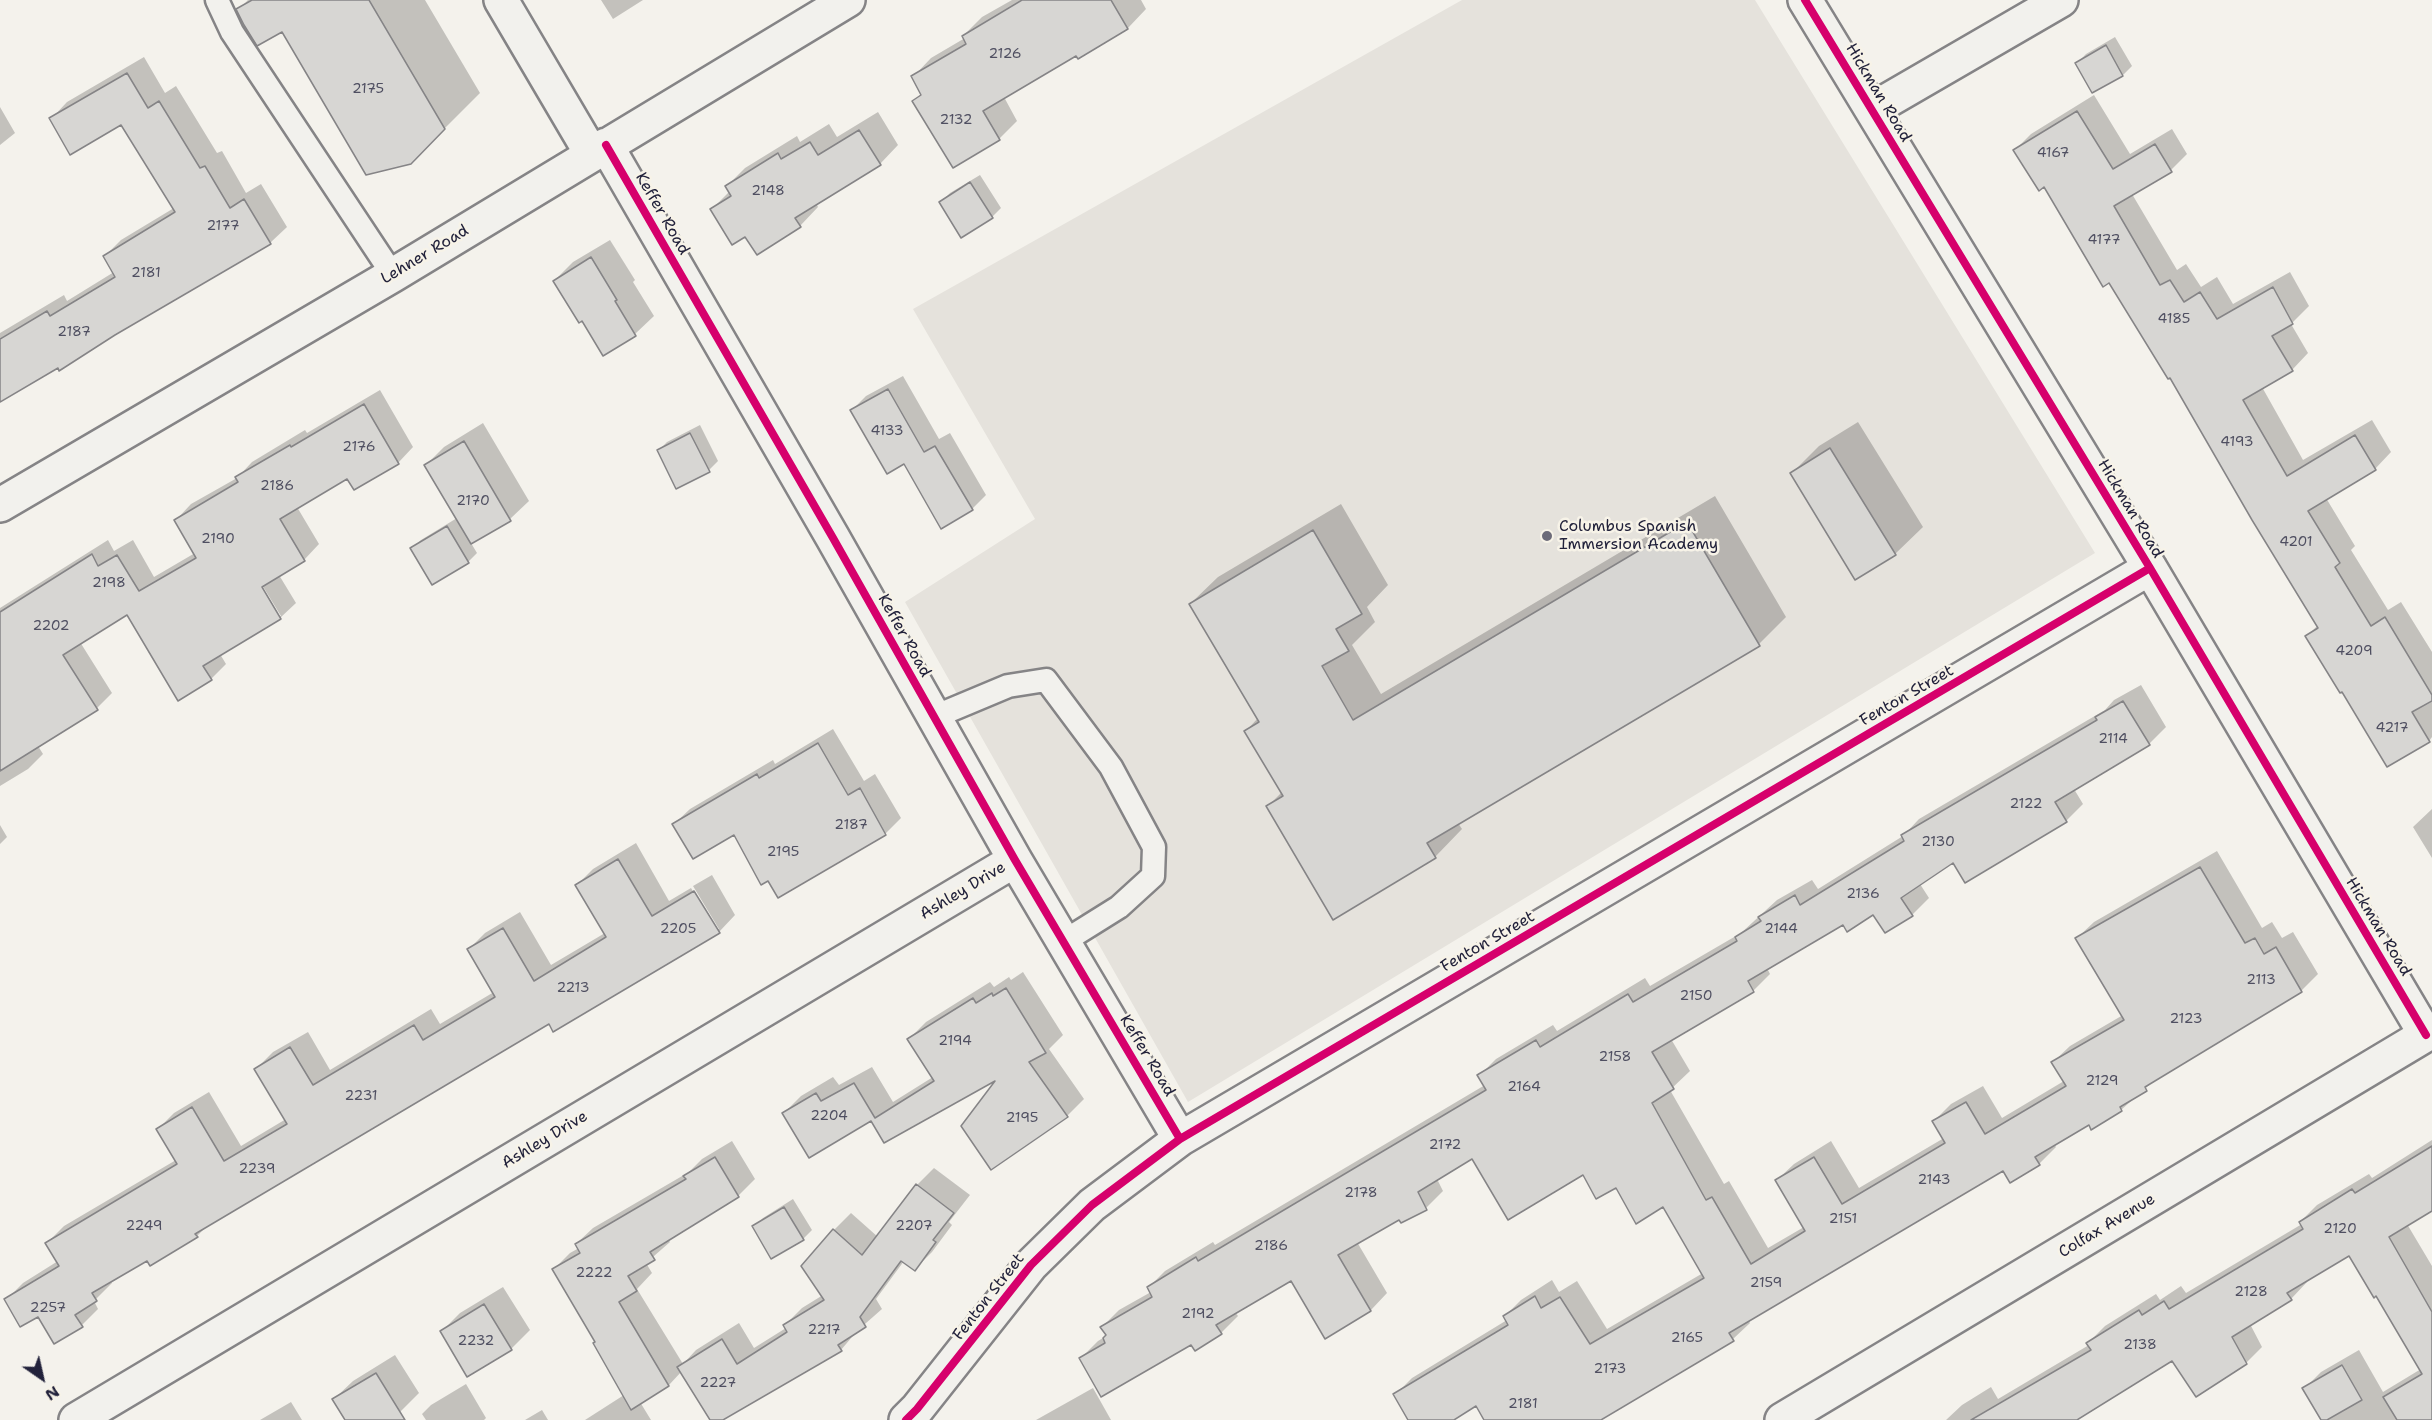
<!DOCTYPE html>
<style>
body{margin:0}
#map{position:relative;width:2432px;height:1420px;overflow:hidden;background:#f4f2ec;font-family:"Shantell Sans",sans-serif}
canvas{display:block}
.north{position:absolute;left:12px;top:1348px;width:60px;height:60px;-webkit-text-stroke:4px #f7f3e8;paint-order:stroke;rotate:146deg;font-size:16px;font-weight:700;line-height:24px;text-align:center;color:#22223b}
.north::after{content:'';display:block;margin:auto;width:21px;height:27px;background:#22223b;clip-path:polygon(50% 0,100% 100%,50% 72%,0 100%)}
</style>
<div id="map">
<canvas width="2432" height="1420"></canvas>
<div class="north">N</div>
</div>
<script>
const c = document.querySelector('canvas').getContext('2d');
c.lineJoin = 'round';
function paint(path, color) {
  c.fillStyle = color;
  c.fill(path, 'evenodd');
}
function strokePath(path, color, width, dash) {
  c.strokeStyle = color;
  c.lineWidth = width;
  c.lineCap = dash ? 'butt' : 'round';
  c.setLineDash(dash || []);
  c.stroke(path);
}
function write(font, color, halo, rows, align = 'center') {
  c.font = font + ' "Shantell Sans",sans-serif';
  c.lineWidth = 5;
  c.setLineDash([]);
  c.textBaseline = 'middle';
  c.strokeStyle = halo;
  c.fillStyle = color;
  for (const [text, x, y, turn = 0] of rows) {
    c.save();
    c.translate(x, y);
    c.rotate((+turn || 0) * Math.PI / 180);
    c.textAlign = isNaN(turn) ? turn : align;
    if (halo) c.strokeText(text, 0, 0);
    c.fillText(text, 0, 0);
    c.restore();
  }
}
paint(new Path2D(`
 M1462 0H1755L2095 553 1188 1102 905 602 1035 519 913 309Z`), '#e5e2dc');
paint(new Path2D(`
 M248 0H425L480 93 411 162 282 30 238 10Z
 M601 0H643L613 19Z
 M1012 0H1141L1146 9 1128 28 1078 56 1077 54 1004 97 1017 121 999 139 914 101 922 93 913 77 931 58 965 38 963 36 982 17Z
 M2115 37 2132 66 2123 75 2093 91 2077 63 2086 54Z
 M144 57 165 93 176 86 217 153 222 151 246 193 261 184 287 227 270 243 0 401V333L64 295 67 301 114 272 105 256 121 240 174 208 122 123 51 119 67 102Z
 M2094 95 2130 154 2172 129 2187 154 2171 170 2132 194 2177 270 2186 264 2201 287 2217 277 2233 304 2290 272 2309 306 2291 324 2308 353 2292 370 2262 387 2303 460 2372 420 2391 452 2375 469 2326 498 2355 546 2351 550 2388 610 2401 602 2432 652V737L2429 741 2342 689 2307 636 2318 625 2170 376 2045 185 2015 150 2031 134Z
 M0 107 15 133 0 145Z
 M878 112 898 145 880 164 816 203 818 207 800 226 745 235 712 209 730 191 727 186 745 168 797 136 800 142 829 124 837 137Z
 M980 175 1001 208 992 217 941 202 950 193Z
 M610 240 635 280 633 282 654 316 635 334 582 319 554 281 573 262Z
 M903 376 939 439 950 433 986 495 972 509 904 462 852 410 866 396Z
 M380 390 413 447 398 463 347 477 297 507 319 544 304 560 279 575 296 603 280 618 220 654 226 664 211 679 128 613 80 642 112 693 97 708 38 746 43 754 28 769 0 786V608L108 540 114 551 133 540 154 577 195 553 176 520 191 504 237 478 252 462 305 430 307 433ZM259 580 281 616H277L257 581Z
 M1858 422 1923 527 1895 554 1792 473 1819 446Z
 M483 423 529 501 510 519 471 543 477 553 468 562 412 548 421 540 457 518 426 465 444 447Z
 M700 425 718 461 709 470 658 451 667 442Z
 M1715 496 1786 617 1759 644 1458 823 1462 829 1435 857 1268 806 1282 792 1246 731 1258 718 1190 604 1218 577 1341 504 1388 585 1367 607 1375 622 1352 645 1381 694Z
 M2141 685 2166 727 2149 744 2074 789 2083 804 2066 821 1953 861 1920 884 1929 898 1912 915 1874 913 1843 923 1767 968 1770 974 1753 991 1671 1039 1690 1071 1670 1090 1724 1184 1729 1181 1768 1248 1804 1227 1777 1180 1794 1164 1831 1141 1859 1188 1944 1138 1934 1121 1951 1104 1983 1086 2002 1118 2064 1081 2053 1062 2070 1046 2123 1015 2077 938 2094 922 2217 851 2262 928 2272 922 2282 938 2293 932 2318 974 2301 991 2157 1078 2121 1110 2089 1123 2054 1144 2056 1147 2039 1164 2003 1168 1748 1320 1750 1323 1733 1339 1598 1420H1486L1477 1404 1451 1420H1410L1395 1395 1412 1378 1507 1320 1504 1317 1521 1300 1552 1280 1559 1292 1577 1281 1607 1329 1703 1273 1663 1205 1583 1173 1472 1157 1437 1179 1443 1191 1426 1208 1402 1221 1399 1218 1357 1242 1387 1293 1371 1310 1326 1337 1291 1279 1235 1312 1238 1316 1221 1333 1192 1343 1081 1358 1098 1341 1108 1335 1102 1327 1119 1310 1151 1292 1149 1287 1165 1271 1213 1242 1215 1245 1485 1085 1479 1076 1496 1059 1553 1025 1557 1031 1645 978 1650 986 1741 933 1777 900 1812 880 1818 889 1903 836 1919 819 2105 710 2114 700Z
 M833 729 864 781 875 774 901 818 886 833 778 896 734 833 674 824 690 809 773 760 775 764Z
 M2432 809V858L2413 827Z
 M0 825 7 837 0 844Z
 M636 843 669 901 691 888 716 929H719L693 886 712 875 735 915 719 932 549 1022 209 1224 197 1236 148 1259 111 1281 112 1283 94 1301 98 1309 82 1325 38 1315 6 1300 23 1283 58 1261 47 1243 64 1226 176 1160 158 1129 174 1113 209 1092 241 1146 286 1119 256 1069 273 1052 308 1032 330 1070 431 1009 440 1024 494 992 468 950 485 933 520 912 551 965 605 933 577 885 593 869Z
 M1023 972 1063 1035 1049 1049 1084 1099 1067 1116 1000 1077 884 1141 872 1119 784 1113 801 1096 833 1077 839 1085 872 1067 893 1102 933 1077 909 1039 926 1022 990 982 994 987 1009 977 1011 980Z
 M2432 1140V1208L2407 1224 2432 1266V1420H2323L2304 1389 2321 1372 2359 1350 2383 1392 2421 1369 2377 1294 2349 1254 2306 1280 2307 1282 2291 1299 2250 1324 2262 1347 2246 1363 2172 1359 2073 1420H1946L1962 1405 1991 1387 1998 1399 2089 1345 2088 1343 2105 1326 2156 1294 2160 1300 2181 1286 2186 1293 2302 1224 2300 1222 2317 1205 2369 1174 2372 1178Z
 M732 1141 755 1179 738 1196 668 1239 670 1242 646 1263 652 1273 637 1289 683 1364 696 1350 739 1323 754 1348 786 1328 785 1325 802 1308 823 1295 834 1230 851 1213 878 1237 917 1185 934 1168 970 1195 949 1222 952 1225 932 1252 915 1269 904 1261 876 1299 882 1309 857 1331 841 1350 721 1420H712L682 1371 669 1385 640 1402 651 1420H585L624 1395 597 1342 554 1269 570 1253 579 1248 576 1244 593 1228 689 1172 702 1159Z
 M793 1199 812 1230 803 1239 754 1227 763 1218Z
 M503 1287 530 1330 511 1349 468 1375 442 1331 460 1313Z
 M395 1355 419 1393 400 1412 386 1420H347L334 1399 353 1381Z
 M466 1384 486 1418 484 1420H426L422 1414 431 1405Z
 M1093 1388 1111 1420H1036Z
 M291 1402 302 1420H260Z
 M542 1410 548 1420H525Z`), '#0003');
const building = new Path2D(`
 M252 0H369L445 129 411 164 366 175 282 32 257 46 244 25 236 9Z
 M1022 0H1111L1128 29 1078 59 1076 56 983 111 1000 140 953 168 912 101 921 95 911 76 966 44 962 36Z
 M2106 45 2123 76 2092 93 2075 63Z
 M127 73 148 108 159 101 200 168 205 166 230 208 244 199 271 244 115 335 59 371 58 368 0 402V339L47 311 50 316 115 277 103 256 175 212 121 125 70 155 49 118Z
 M2077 111 2113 169 2155 144 2172 172 2114 206 2160 285 2170 280 2184 302 2200 292 2217 319 2273 287 2293 324 2272 336 2293 371 2243 400 2287 476 2355 435 2376 470 2308 511 2340 563 2335 567 2371 626 2385 617 2432 695V701L2412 712 2430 742 2387 767 2342 692 2340 693 2305 636 2318 628 2252 520 2170 378 2168 379 2109 283 2103 287 2044 187 2039 191 2013 150Z
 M859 130 881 165 795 218 801 227 757 255 745 237 732 245 710 209 731 196 725 186 778 153 781 159 810 142 818 155Z
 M970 182 993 218 961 238 939 202Z
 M591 257 617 300 615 301 636 336 603 356 582 321 579 323 553 281Z
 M888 389 924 452 935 446 973 510 941 529 904 464 887 474 850 410Z
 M364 404 399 464 354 490 347 479 280 519 305 561 262 587 281 619 203 666 212 680 178 701 127 615 63 655 98 710 0 771V612L92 554 98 566 117 555 139 591 196 558 174 520 238 482 235 477 290 445 291 447Z
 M690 433 710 472 676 489 657 450Z
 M464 441 511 521 471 544 424 465Z
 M1830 448 1896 555 1855 580 1790 473Z
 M1687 522 1760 646 1427 843 1436 858 1333 920 1266 806 1283 796 1244 731 1259 722 1189 604 1313 530 1362 614 1336 629 1349 651 1322 666 1353 720Z
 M447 526 469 563 432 585 410 548Z
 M2123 701 2150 745 2055 802 2067 822 1965 883 1953 863 1901 898 1913 916 1885 933 1873 915 1847 932 1843 925 1748 981 1754 992 1652 1052 1674 1089 1652 1103 1706 1200 1712 1197 1751 1264 1805 1231 1775 1180 1814 1157 1842 1204 1945 1143 1932 1121 1966 1102 1985 1134 2066 1086 2051 1062 2124 1020 2075 938 2200 867 2245 943 2255 938 2264 954 2276 947 2302 992 2145 1087 2147 1091 2120 1107 2122 1111 2091 1130 2089 1125 2035 1157 2040 1165 2010 1183 2003 1171 1729 1333 1734 1341 1601 1420H1484L1476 1406 1454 1420H1408L1393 1394 1508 1325 1503 1316 1535 1296 1541 1308 1560 1297 1590 1344 1704 1278 1663 1207 1636 1224 1616 1188 1596 1199 1583 1175 1508 1220 1472 1159 1418 1192 1427 1210 1401 1223 1399 1220 1338 1255 1371 1311 1325 1339 1291 1281 1216 1325 1222 1334 1195 1351 1191 1345 1101 1397 1079 1358 1105 1343 1103 1338 1106 1335 1100 1327 1152 1297 1147 1287 1196 1257 1198 1261 1486 1090 1477 1075 1536 1040 1540 1047 1628 994 1633 1002 1737 941 1735 937 1761 921 1758 917 1795 895 1800 905 1904 841 1901 835 2097 720 2095 717Z
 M818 743 848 795 860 788 886 835 778 898 768 881 761 885 734 835 693 859 672 824 757 774 759 778Z
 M618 859 652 916 694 891 720 933 553 1032 549 1024 195 1234 198 1237 150 1266 147 1261 92 1293 97 1301 75 1315 83 1327 54 1344 38 1317 20 1327 4 1299 59 1266 45 1243 177 1164 156 1129 192 1107 224 1161 287 1124 254 1069 290 1047 313 1085 414 1025 423 1040 495 997 467 949 503 928 534 981 606 937 575 885Z
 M1006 988 1046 1053 1029 1062 1068 1117 991 1170 961 1126 995 1081 884 1143 871 1121 809 1158 782 1113 816 1093 821 1101 854 1083 875 1118 934 1081 907 1039 973 998 976 1003 992 993 993 996Z
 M2432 1146V1211L2389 1237 2432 1312V1420H2397L2383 1397 2422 1374 2376 1296 2374 1298 2349 1256 2287 1293 2292 1300 2232 1337 2247 1364 2196 1397 2172 1361 2077 1420H1971L2091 1350 2086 1343 2139 1310 2142 1315 2164 1301 2169 1309 2303 1229 2299 1222 2352 1189 2355 1193Z
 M715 1157 739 1197 650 1252 655 1260 628 1276 637 1291 619 1302 669 1386 631 1410 593 1343 595 1342 552 1269 580 1253 575 1244 686 1179 683 1176Z
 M916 1184 954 1213 933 1240 936 1242 915 1271 901 1261 860 1317 866 1327 838 1345 842 1351 723 1420H710L677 1367 722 1339 737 1364 787 1332 783 1325 824 1300 801 1266 833 1229 862 1255Z
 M784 1207 804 1240 771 1259 752 1226Z
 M484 1304 512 1350 467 1377 440 1331Z
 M2342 1365 2362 1400 2327 1420H2321L2302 1388Z
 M376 1373 405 1420H345L332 1399Z`);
paint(building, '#d7d6d3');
strokePath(building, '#858486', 1.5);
const service = new Path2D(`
 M217 0 232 32 393 275
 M934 717 1008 686 1046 680 1111 767 1154 847 1153 876 1119 907 1063 942`);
const minor = new Path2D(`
 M501 0 591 153
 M1805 0 2150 568 2426 1035
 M1873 109 2061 0
 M606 145 833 538 1015 860 1180 1139
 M0 505 393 275 848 0
 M76 1420 1015 860
 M906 1420 917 1409 1031 1265 1092 1205 1180 1139 2150 568
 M1782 1420 2432 1031`);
strokePath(service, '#858486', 27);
strokePath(minor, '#858486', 38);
strokePath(service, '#f2f1ed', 22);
strokePath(minor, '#f2f1ed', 33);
strokePath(new Path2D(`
 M1805 0 2150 568 2426 1035
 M606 145 833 538 1015 860 1180 1139
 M906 1420 917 1409 1031 1265 1092 1205 1180 1139 2150 568`), '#d6006c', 8);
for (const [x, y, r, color] of [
 [1547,536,6,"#6c6b79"]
]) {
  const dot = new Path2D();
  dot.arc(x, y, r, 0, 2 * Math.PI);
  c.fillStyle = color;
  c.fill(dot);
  strokePath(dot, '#f7f3e8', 2);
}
write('14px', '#4f4f61', null, [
 ["2126",1005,54],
 ["2175",368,89],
 ["2132",956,120],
 ["4167",2053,153],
 ["2148",768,191],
 ["2177",223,226],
 ["4177",2104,240],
 ["2181",146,273],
 ["4185",2174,319],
 ["2187",74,332],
 ["4133",887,431],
 ["4193",2237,442],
 ["2176",359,447],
 ["2186",277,486],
 ["2170",473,501],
 ["2190",218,539],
 ["4201",2296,542],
 ["2198",109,583],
 ["2202",51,626],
 ["4209",2354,651],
 ["4217",2392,728],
 ["2114",2113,739],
 ["2122",2026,804],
 ["2187",851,825],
 ["2130",1938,842],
 ["2195",783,852],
 ["2136",1863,894],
 ["2205",678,929],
 ["2144",1781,929],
 ["2113",2261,980],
 ["2213",573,988],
 ["2150",1696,996],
 ["2123",2186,1019],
 ["2194",955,1041],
 ["2158",1615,1057],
 ["2129",2102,1081],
 ["2164",1524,1087],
 ["2231",361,1096],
 ["2204",829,1116],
 ["2195",1022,1118],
 ["2172",1445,1145],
 ["2239",257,1169],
 ["2143",1934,1180],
 ["2178",1361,1193],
 ["2151",1843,1219],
 ["2249",144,1226],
 ["2207",914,1226],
 ["2120",2340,1229],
 ["2186",1271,1246],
 ["2222",594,1273],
 ["2159",1766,1283],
 ["2128",2251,1292],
 ["2257",48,1308],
 ["2192",1198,1314],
 ["2217",824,1330],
 ["2165",1687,1338],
 ["2232",476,1341],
 ["2138",2140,1345],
 ["2173",1610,1369],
 ["2227",718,1383],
 ["2181",1523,1404]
]);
write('16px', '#22223b', '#f7f3e8', [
 ["Hickman Road",1878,93,59],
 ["Keffer Road",662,214,60],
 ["Lehner Road",425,255,-31],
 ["Hickman Road",2130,509,59],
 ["Keffer Road",904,636,61],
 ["Fenton Street",1907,696,-30],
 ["Ashley Drive",963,891,-31],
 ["Hickman Road",2378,927,59],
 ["Fenton Street",1488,942,-30],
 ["Keffer Road",1147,1056,59],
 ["Ashley Drive",545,1140,-31],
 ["Colfax Avenue",2107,1226,-31],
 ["Fenton Street",989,1297,-52]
]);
write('16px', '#22223b', '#f7f3e8', [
 ["Columbus Spanish",1559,527],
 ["Immersion Academy",1559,545]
], 'left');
</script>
